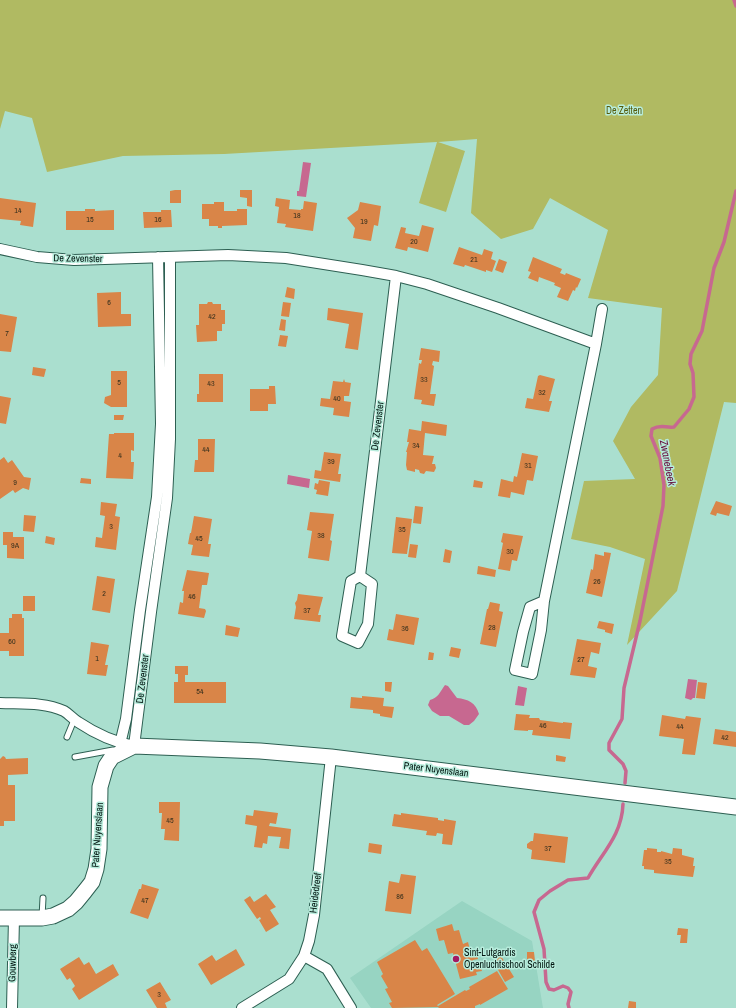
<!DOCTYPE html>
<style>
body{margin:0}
canvas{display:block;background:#aadfcf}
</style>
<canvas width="736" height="1008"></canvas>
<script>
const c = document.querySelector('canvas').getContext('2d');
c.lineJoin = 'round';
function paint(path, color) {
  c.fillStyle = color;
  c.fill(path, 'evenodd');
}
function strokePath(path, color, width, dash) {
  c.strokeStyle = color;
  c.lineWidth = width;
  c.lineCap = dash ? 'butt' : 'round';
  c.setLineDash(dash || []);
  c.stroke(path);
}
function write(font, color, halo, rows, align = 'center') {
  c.font = font + ' "Archivo Narrow",sans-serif';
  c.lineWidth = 3;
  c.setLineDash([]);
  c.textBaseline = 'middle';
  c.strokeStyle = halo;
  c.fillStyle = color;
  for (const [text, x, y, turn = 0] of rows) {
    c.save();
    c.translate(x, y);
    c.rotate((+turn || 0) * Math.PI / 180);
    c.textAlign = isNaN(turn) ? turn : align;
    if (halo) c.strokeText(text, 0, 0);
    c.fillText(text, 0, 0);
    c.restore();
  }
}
paint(new Path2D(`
 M462 901 532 941 543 1008H371L350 978Z`), '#97d4c2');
paint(new Path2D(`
 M0 0H736V403L724 402 677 591 627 645 645 559 610 547 571 539 584 481 635 479 613 441 631 407 658 375 662 308 588 298 608 230 550 198 533 229 501 239 471 213 477 139 438 142 465 151 446 212 419 203 437 142 224 154 123 156 47 172 32 118 5 111 0 129Z`), '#b0ba62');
paint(new Path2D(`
 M303 162 311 163 306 197 297 196V191H299Z
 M288 475 310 479 309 488 287 484Z
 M688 679 697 680 695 698H693L691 700 685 698Z
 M445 685 448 686 457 698C468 699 476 703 479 714L474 721 469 725H464L449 716H440L432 711 428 705 430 700C438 698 440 692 445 685Z
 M518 686 527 688 524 706 515 705Z`), '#c76890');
strokePath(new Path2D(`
 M734 0 736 6
 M625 783 626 771 623 764 609 750V743L622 719 624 688 640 621 663 506 664 485 660 458 651 436 652 429C661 424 665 428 674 427L689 409 694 397 693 373 690 364 691 354 702 331 714 268 724 242 736 191
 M569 1008 568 1004 571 992 568 988 563 986 554 990 549 989 546 982 544 949 534 912 539 900 550 891 568 880 588 878C602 853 622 835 623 804`), '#c76890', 3.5);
paint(new Path2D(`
 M175 190H181V203H170V191Z
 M240 190H252V207L247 206V198L240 197Z
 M0 198 36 203 33 227 20 225 21 221 0 219Z
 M276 198 290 200 289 209 301 210V209H303L304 201 317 203 313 231 285 227 286 224 277 223 279 207 275 206Z
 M214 202H224V211H237V209H247V225L222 226V228H218V226H209V219H202V204H214Z
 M360 202 381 206 378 226 374 225 371 241 353 238 355 228 347 218 358 210Z
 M85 209H95V211L114 210V230H66V211H85Z
 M161 210H171L172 227 144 228 143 212H161Z
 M422 225 434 228 428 252 408 247 407 251 395 248 401 227 406 228 405 233 419 236Z
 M459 247 482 255 484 249 493 252 491 259 496 261 492 272 486 270V272L465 265 464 267 453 264Z
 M533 257 562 269 560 273 565 275 566 273 581 279 577 288 576 287 575 291 573 290 568 301 557 297 561 288 554 285 555 283 539 277 538 282 528 278 531 272 528 271Z
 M499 259 507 262 503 273 495 270Z
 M287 287 295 289 294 299 285 297Z
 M121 292V314H131V326L98 327 97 293Z
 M208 302H212L213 304H221V310H225V324H222V331H217V341L197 342 196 325H199V304H207Z
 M283 302 291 303 289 317 281 316Z
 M328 308 363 313 358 350 345 348 349 324 327 320Z
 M0 314 17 317 11 352 0 351Z
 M281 319 286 320 285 331 279 330Z
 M280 335 288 336 286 347 278 346Z
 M421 348 440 351 439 362 433 361 432 365 434 366 430 394H436L434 406 421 404 422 400 414 399 419 363 421 364 422 360H419Z
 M33 367 46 369 44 377 32 375Z
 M111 371H127V407H111L104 403 105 397 111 395Z
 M199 374H223V402H197V394H199Z
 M540 375 555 379 549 401H552L549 412 525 408 527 398 533 399 538 376Z
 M344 379 345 382 351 383 349 396H344V401L351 402 349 417 333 415 334 408 320 406 321 398 330 399 333 381 343 382Z
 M269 386H275L276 404H268V411H250V389H269Z
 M0 396 11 398 6 424 0 423Z
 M114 415H124L123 420H114Z
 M422 421 447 425 446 436 425 433 423 455 434 456 432 464H435L436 468 434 472 426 471 424 474 420 473 419 470 415 469V472L407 470 406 465 407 452H406L409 442H407L409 429 421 431Z
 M114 433H134V451L131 450V462H134L133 479 106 478 109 434H114Z
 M198 439H215L214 472H194L195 460H198Z
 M324 452 341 454 338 474H341L340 482 314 478 315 470 321 471Z
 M522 453 538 456 533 481 527 480 524 495 511 492 510 498 498 496 501 479 513 482 514 476 517 477Z
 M4 457 8 463 12 460 24 477 31 478 29 490 23 488 15 493 13 490 0 499V460Z
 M81 478 91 479V484L80 483Z
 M319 480 330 482 328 496 316 494 317 490 314 489 315 483 318 484Z
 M474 480 483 482 482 488 473 487Z
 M716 501 732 506 729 516 717 513 716 516 710 514Z
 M101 502 117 504 115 516 120 517 116 550 95 547 96 537 102 538 105 516 100 515Z
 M415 506 423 507 421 524 413 523Z
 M310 512 334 514 330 540 332 541 329 561 308 558 312 531 307 530Z
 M24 515 36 516 34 532 23 531Z
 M194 516 212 519 208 544H211L209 557 191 555 193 545 188 544 190 533H191Z
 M396 517 412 519 407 554 392 553Z
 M3 532H13V537H24V559L7 558V545H3Z
 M503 533 523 536 517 561 512 560 510 571 498 569 503 543 501 542Z
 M46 536 55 538 54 545 45 543Z
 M410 544 418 545 416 558 408 557Z
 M445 549 452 551 450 563 443 562Z
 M604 552 611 553 602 597 586 593 591 569 593 570 595 554 604 556Z
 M478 566 496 570 495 577 477 574Z
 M187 570 209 573 207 585H202L199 608 205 609 206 611 204 618 178 614 180 602 183 603 184 591H182Z
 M97 576 115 579 110 613 92 610Z
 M298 594 323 597 318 615H321L320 622 294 619 296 607 295 603 297 600Z
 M23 596H35V611H23Z
 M490 602 500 604 499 611 503 612 496 647 480 644 487 609H488Z
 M12 614H22V618H24V656H9V651H0V633H9V618H12Z
 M396 614 419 618 414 645 387 640 389 629 393 630Z
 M599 621 614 624 612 634 605 632V630L597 628Z
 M226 625 240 628 238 637 225 635Z
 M577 639 601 643 599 654 591 652 588 666 597 668 595 678 570 675Z
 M91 642 109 645 105 665H108L106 676 87 674Z
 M451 647 461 649 459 658 449 656Z
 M429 652 434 653 433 660H428Z
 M175 666H188V675H185V682H226V703H174V682H178V674H175Z
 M385 682H392L391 692 385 691Z
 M698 682 707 683 705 699 696 698Z
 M362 696 384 698 383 706 394 707 392 718 380 716V714L373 713V710L350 708 351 697 362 698Z
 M516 714 530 715 529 718H539L540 720 563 723V722L572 723 570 739 532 735 533 730H528V731L514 730Z
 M662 715 685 719 686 716 701 718 695 755 682 754 684 739 659 736Z
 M715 729 736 732V747L713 744Z
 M556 755 566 757 565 762 556 761Z
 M3 756 5 757 6 759 28 758V774L8 775V785H15V821H4V826H0V759Z
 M159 802H180L179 841 164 840 165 829H161L162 813H159Z
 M254 810 278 813 276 824 270 823 269 826 291 829 289 849 279 848 281 837 268 836 267 844 263 843 262 848 254 847 257 826 245 824 246 815 253 816Z
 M401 813 438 818V820L444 821V819L456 821 452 845 442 844 443 834 437 833 436 836 426 835 427 831 392 826 394 814 401 815Z
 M534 833 568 837 565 863 531 859 532 850 527 848V844L531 841H533Z
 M369 843 382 845 381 854 368 852Z
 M647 848 657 849V852H661V851L672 854 673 848 682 849V855L694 858 693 866H695L693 877 654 873V870L644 869V866H642L644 850H647Z
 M401 874 416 876 411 914 385 911 389 881 399 883Z
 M142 884 159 889 148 919 130 913 139 889H141Z
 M266 894 276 907 270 910 279 924 266 932 259 920 261 919 260 917 257 919 244 900 250 896 254 902Z
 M452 924 454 931 459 930 463 944 468 942 471 954 477 953 478 959 473 960 474 966 480 965 482 971 476 972 477 975 460 979 453 953 448 954 444 940 439 941 436 929Z
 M678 928 688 929 687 943H680L681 935H677Z
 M415 940 422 951 427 948 455 994 437 1005 438 1006 465 990 466 991 470 989 469 987 497 971 508 989 480 1005V1004L475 1006V1008H439L438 1007 392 1008 389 1003 392 1002 385 989 388 988 381 976 383 974 377 962Z
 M236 949 245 965 211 985 198 964 212 955 216 961Z
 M527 952H534L535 962H527Z
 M501 956 514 977 505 982 493 961Z
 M79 957 84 965 89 962 96 974 113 964 119 975 79 1000 72 989 75 986 70 978 67 980 60 969Z
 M160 982 171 1000 165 1003 167 1008H157L146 990Z
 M629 1001 636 1002V1008H628Z`), '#d98548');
const lane = new Path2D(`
 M67 737 74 720
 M75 757 113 750
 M42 917 43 898`);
const street = new Path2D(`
 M0 249 37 257 74 260 228 255 286 258 362 270 396 276 427 284 498 308 596 344 544 601 541 630 532 674 515 670 523 632 530 607 544 601
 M596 344 602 309
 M360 576 396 276
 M360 576 372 584 368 624 358 643 342 636 351 581Z
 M0 703C21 704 44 702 64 711 69 714 73 719 78 722 96 734 113 742 134 746L151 612 167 498 170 439V257
 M120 744 126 719 140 610 157 497 161 424 158 257
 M304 956 327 969 351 1008
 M12 1008 14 918
 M242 1008 289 979 304 956 309 941 314 915 331 757`);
const secondary = new Path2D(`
 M0 918H42L53 916 68 909 76 902 85 891 92 882 96 869 99 849 100 787 106 766 112 757 134 746 260 751 331 757 736 807`);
strokePath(lane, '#2d5f52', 7);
strokePath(street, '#2d5f52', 12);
strokePath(secondary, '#2d5f52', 17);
strokePath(lane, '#fff', 5);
strokePath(street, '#fff', 10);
strokePath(secondary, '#fff', 15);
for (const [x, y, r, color] of [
 [456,959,4,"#a21963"]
]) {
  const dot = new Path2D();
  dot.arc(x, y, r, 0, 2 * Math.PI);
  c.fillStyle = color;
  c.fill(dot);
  strokePath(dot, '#b7ecdc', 1.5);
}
write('8px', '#37301d', null, [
 ["14",18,211],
 ["18",297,216],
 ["15",90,220],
 ["16",158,220],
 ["19",364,222],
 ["20",414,242],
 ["21",474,260],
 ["6",109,303],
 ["42",212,317],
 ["7",7,334],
 ["33",424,380],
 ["5",119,383],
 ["43",211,384],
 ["32",542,393],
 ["40",337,399],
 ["34",416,446],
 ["44",206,450],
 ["4",120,456],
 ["39",331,462],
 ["31",528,466],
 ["9",15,483],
 ["3",111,527],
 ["35",402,530],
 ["38",321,536],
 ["45",199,539],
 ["9A",15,546],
 ["30",510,552],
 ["26",597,582],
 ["2",104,594],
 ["46",192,597],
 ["37",307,611],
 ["28",492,628],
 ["36",405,629],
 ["60",12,642],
 ["1",97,659],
 ["27",581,660],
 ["54",200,692],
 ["46",543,726],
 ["44",680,727],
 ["42",725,738],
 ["45",170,821],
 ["37",548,849],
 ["35",668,862],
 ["86",400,897],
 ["47",145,901],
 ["3",159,995]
]);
write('10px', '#545a0b', '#b7ecdc', [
 ["De Zetten",624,111]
]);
write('10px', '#01140f', '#b7ecdc', [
 ["De Zevenster",78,259,1],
 ["De Zevenster",378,426,-83],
 ["De Zevenster",143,679,-83],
 ["Pater Nuyenslaan",436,770,7],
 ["Pater Nuyenslaan",98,835,-86],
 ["Heidedreef",316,893,-83],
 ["Gouwberg",13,963,-89]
]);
write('10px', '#01140f', '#b7ecdc', [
 ["Sint-Lutgardis",464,953],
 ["Openluchtschool Schilde",464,965]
], 'left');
write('italic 11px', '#68103f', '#b7ecdc', [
 ["Zwanebeek",667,463,79]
]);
</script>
